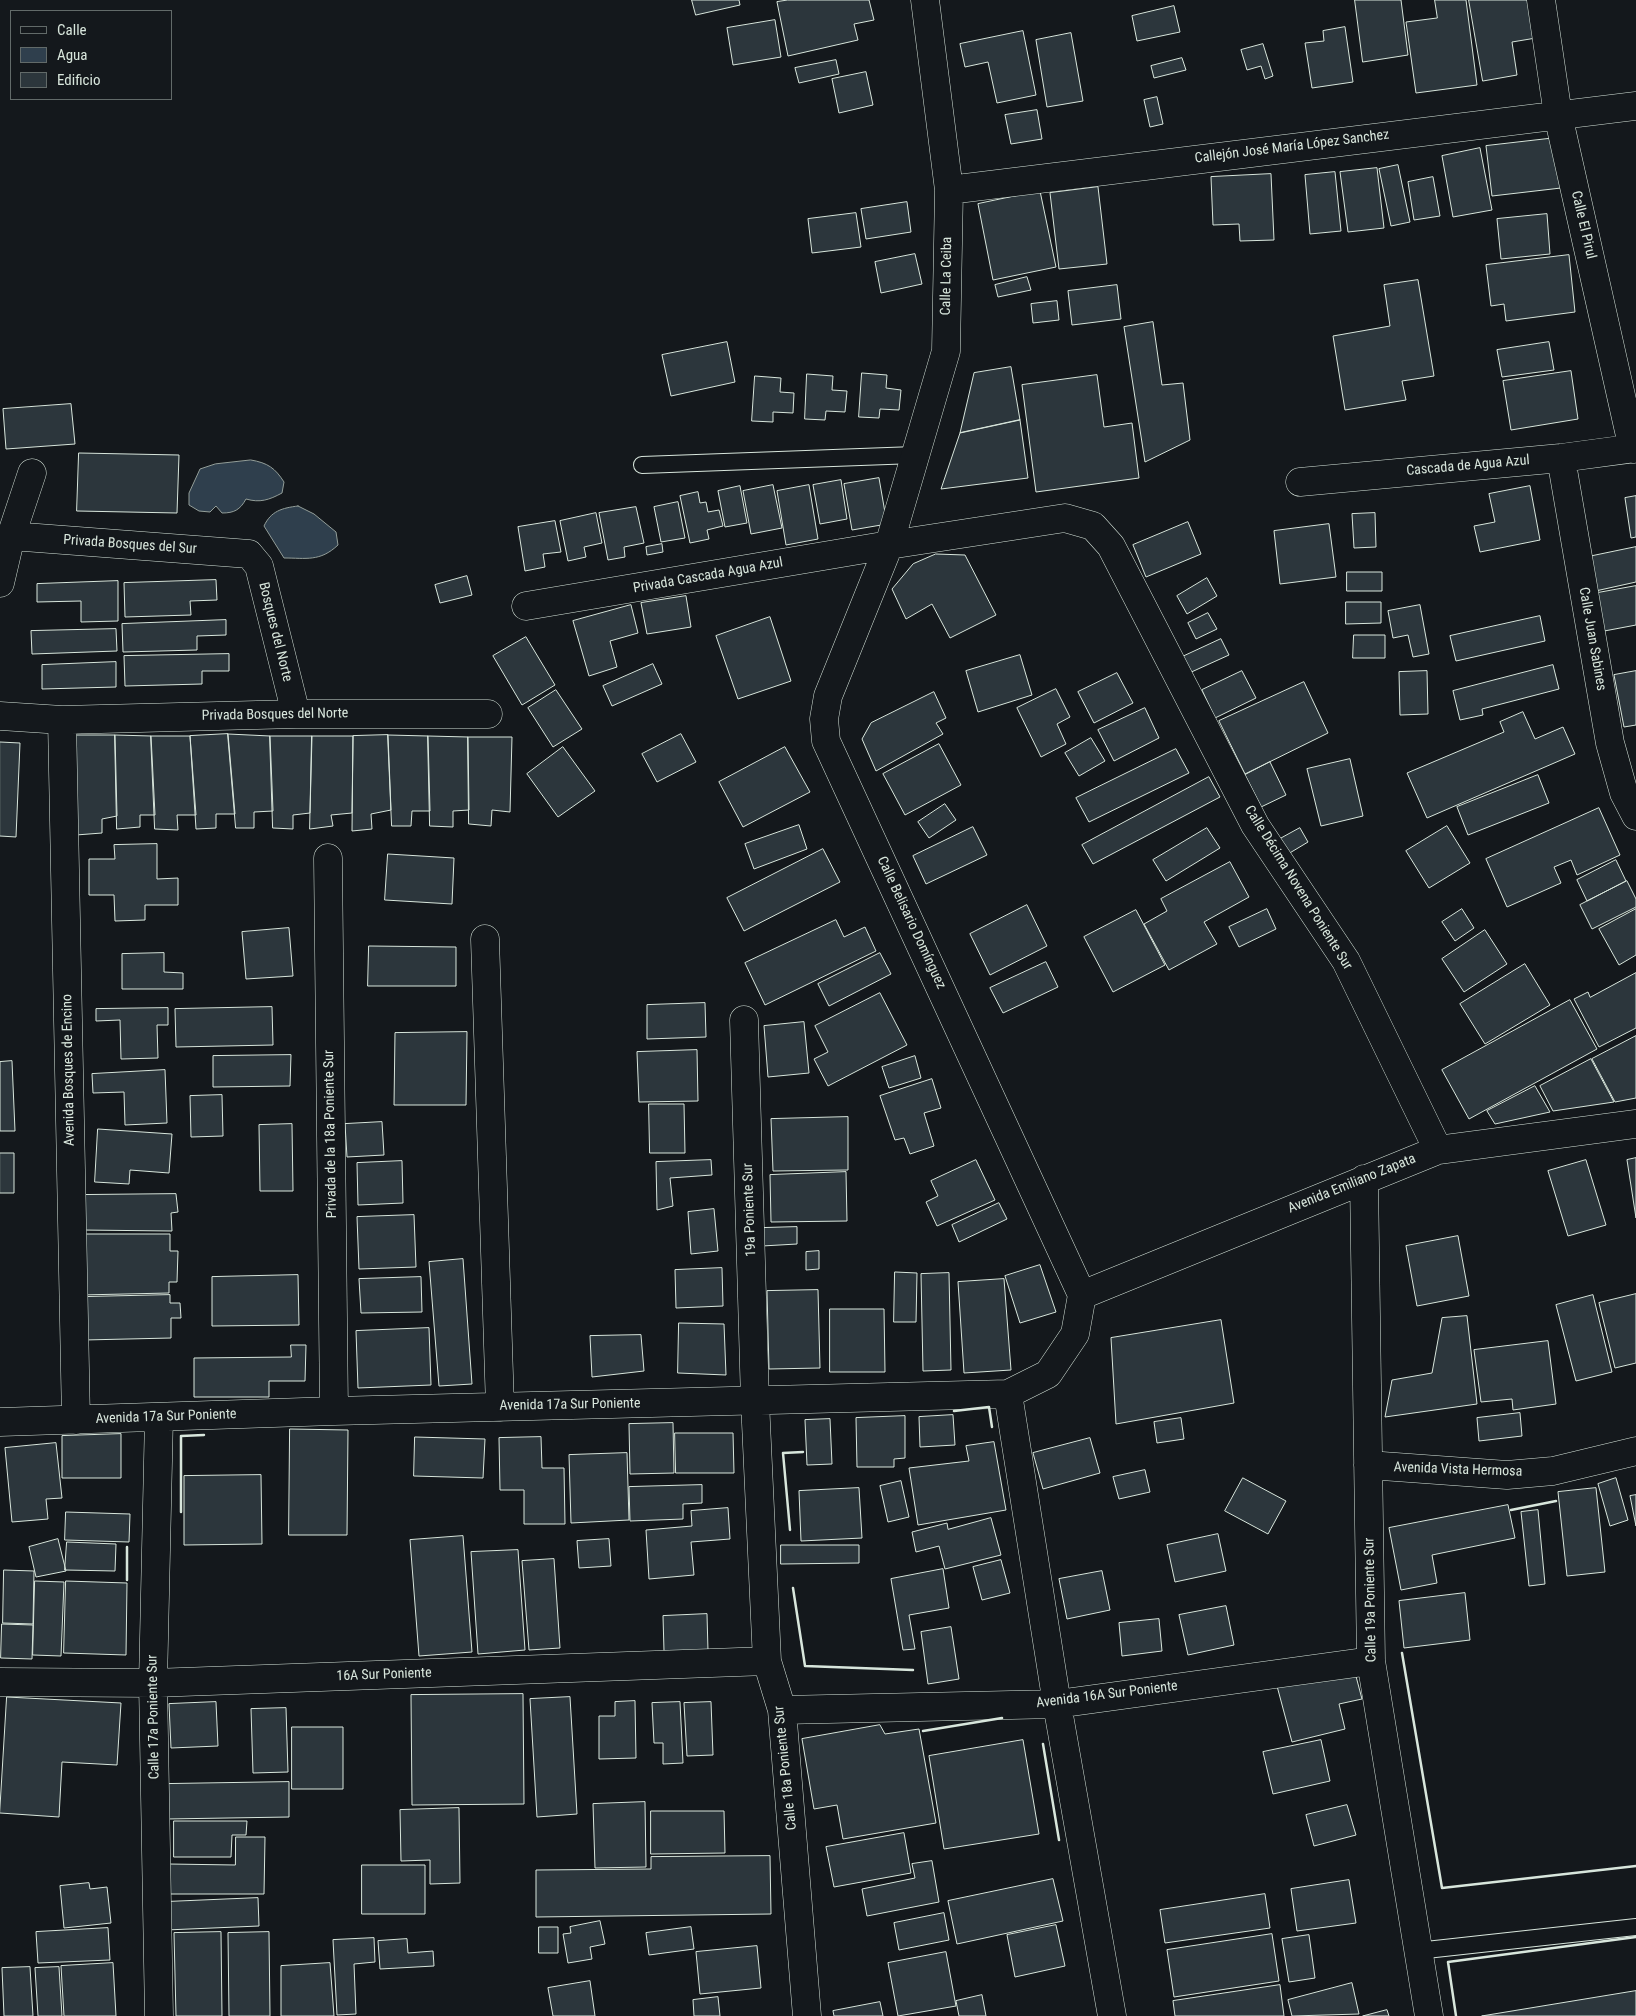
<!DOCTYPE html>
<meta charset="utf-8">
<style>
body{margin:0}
#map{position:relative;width:1636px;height:2016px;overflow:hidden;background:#14181c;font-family:"Roboto Condensed",sans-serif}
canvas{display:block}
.legend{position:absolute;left:10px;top:10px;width:162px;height:90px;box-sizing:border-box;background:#14181c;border:1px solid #626a69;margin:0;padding:6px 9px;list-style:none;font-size:15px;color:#d8e6dc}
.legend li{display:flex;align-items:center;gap:10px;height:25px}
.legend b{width:25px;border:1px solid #626a69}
</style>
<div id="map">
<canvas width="1636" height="2016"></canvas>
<ul class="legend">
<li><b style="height:6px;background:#14181c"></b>Calle</li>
<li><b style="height:14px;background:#2f3f4d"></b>Agua</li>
<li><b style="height:14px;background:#2c363c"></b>Edificio</li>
</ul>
</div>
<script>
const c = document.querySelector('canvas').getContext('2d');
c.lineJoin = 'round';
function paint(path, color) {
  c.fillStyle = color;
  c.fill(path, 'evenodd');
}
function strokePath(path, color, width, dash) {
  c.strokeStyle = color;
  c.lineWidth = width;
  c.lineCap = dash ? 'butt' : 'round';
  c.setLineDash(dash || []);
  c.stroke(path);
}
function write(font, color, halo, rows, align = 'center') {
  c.font = font + ' "Roboto Condensed",sans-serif';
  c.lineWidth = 4;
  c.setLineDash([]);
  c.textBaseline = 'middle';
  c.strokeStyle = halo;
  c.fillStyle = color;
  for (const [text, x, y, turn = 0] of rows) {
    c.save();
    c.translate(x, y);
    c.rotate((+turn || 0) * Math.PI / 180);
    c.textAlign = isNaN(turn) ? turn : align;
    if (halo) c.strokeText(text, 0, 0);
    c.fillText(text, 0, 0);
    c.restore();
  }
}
const water = new Path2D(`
 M251 460C268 463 275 468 284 482L282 493C269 500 260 503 246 499 240 510 234 513 222 513L216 506 210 512 199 511 189 505V493L200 469 215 464Z
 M298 506 314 514 336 532 338 545C320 562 306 558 284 558L264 526C271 511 282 508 298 506Z`);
paint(water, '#2f3f4d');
strokePath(water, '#939e99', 1);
const building = new Path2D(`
 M692 0H739L740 5 696 15Z
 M788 0H869L874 20 854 24 858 40 788 56 777 2Z
 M1355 0H1401L1408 55 1363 62Z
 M1435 0H1466L1477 85 1416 93 1406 22 1437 18Z
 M1469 0H1530L1536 38 1512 42 1517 75 1483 81Z
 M1174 6 1180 32 1137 41 1132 16Z
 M775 20 781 57 733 65 727 28Z
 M1345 27 1353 82 1312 88 1305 43 1324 41 1323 31Z
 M1023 31 1036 95 997 103 988 62 965 67 960 44Z
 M1071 33 1083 101 1047 107 1036 40Z
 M1263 44 1273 76 1265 79 1261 66 1247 70 1241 50Z
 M1182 58 1186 70 1154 78 1151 66Z
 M836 60 839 74 799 83 795 68Z
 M866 72 873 105 839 113 832 79Z
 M1157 97 1163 124 1150 127 1144 100Z
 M1037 110 1042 139 1011 144 1005 115Z
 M1556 138 1561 188 1492 196 1486 146Z
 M1480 148 1492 210 1453 217 1442 156Z
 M1398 165 1410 222 1391 226 1379 169Z
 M1377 168 1384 228 1348 232 1340 172Z
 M1335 172 1341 231 1310 234 1305 175Z
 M1271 174 1274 240 1240 241 1239 224 1213 225 1211 177Z
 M1433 177 1440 216 1414 220 1408 182Z
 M1098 187 1107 264 1059 269 1050 193Z
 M1040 191 1056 267 993 280 978 204Z
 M907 202 911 232 866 239 861 209Z
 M856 213 861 247 812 253 808 219Z
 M1547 214 1550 254 1501 259 1497 219Z
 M915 254 922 284 881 293 875 262Z
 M1569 255 1575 312 1506 321 1504 304 1491 306 1486 265Z
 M1027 277 1031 290 998 297 995 285Z
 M1418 280 1434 376 1402 381 1406 400 1345 410 1333 336 1390 326 1384 285Z
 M1117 285 1121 319 1072 325 1068 291Z
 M1057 301 1059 320 1033 323 1031 304Z
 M1153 322 1162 385 1183 383 1190 440 1145 462 1124 327Z
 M727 342 735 382 671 396 662 355Z
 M1549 342 1554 370 1502 377 1497 350Z
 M1011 367 1020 420 960 433 974 373Z
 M1571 371 1578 419 1511 430 1503 381Z
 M862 373 887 375 886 388 901 390 899 410 880 409 879 418 859 417Z
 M807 374 833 376 832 390 847 391 845 412 826 411 825 420 805 419Z
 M1097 375 1104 427 1132 423 1139 478 1036 492 1022 385Z
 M755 376 781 378 780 392 794 393 793 413 773 412V422L752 421Z
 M71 404 75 444 6 449 3 409Z
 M1020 420 1028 478 941 489 960 433Z
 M79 453 179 455 177 513 77 511Z
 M879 478 887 524 852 530 844 484Z
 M841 480 847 519 820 524 813 485Z
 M773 485 782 528 751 534 743 491Z
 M809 485 818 539 786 545 777 491Z
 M740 486 747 523 725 527 718 491Z
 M1530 486 1540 540 1480 552 1474 526 1495 522 1489 494Z
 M698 492 700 503 706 502 708 512 719 510 723 526 707 530 709 539 690 543 680 496Z
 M1636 496V537L1631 538 1625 498Z
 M678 502 685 538 661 542 654 507Z
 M636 507 644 543 624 547 625 557 608 560 599 513Z
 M596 513 602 543 584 547 586 557 568 561 560 521Z
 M1375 513 1376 547 1354 548 1352 514Z
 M555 521 561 552 543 554 545 567 525 571 518 527Z
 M1188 522 1201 554 1146 577 1133 545Z
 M1329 524 1336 577 1280 584 1274 531Z
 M662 544 663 552 647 555 646 547Z
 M1636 547V582L1591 592 1583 558Z
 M936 554 965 555 996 615 950 638 932 604 906 619 892 589 913 564Z
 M1347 572H1382V591H1347Z
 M467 576 472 595 440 603 435 585Z
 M1207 578 1217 596 1187 614 1177 596Z
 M216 580 217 600 190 601 191 615 125 617 124 583Z
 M118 581V621L81 622V601L37 602V584Z
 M1636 586V625L1599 632 1592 594Z
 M686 596 691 627 647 634 641 603Z
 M1346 602H1381V623L1346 624Z
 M631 605 638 633 610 641 617 667 589 676 573 621Z
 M1420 605 1429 654 1413 657 1408 635 1393 638 1388 611Z
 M1208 613 1217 629 1196 639 1188 623Z
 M1540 616 1545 641 1456 661 1450 636Z
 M770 617 791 681 738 699 716 636Z
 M226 620V635L197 636V650L123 652 122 624Z
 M116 629 117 651 32 654 31 631Z
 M1354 635H1385V658H1353Z
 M526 637 555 685 522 705 493 656Z
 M1221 639 1229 655 1187 674 1180 658Z
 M229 654V671H202V684L125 686 124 656Z
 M1020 655 1032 695 978 712 966 671Z
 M116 662V687L42 689V665Z
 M653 664 662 684 612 706 603 686Z
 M1553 665 1559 689 1482 709 1483 715 1460 720 1453 691Z
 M1242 671 1256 698 1215 718 1202 690Z
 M1427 671 1428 714 1400 715 1399 672Z
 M1636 671V725L1624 727 1614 675Z
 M1117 673 1133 703 1094 723 1078 692Z
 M1304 682 1328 733 1245 774 1219 721Z
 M1056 689 1070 717 1057 724 1066 744 1041 757 1017 708Z
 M556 690 582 729 553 747 528 708Z
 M934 692 946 718 936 723 943 734 876 771 862 739 871 723Z
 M1145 708 1159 738 1114 761 1098 730Z
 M1523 712 1535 739 1563 727 1575 754 1427 818 1407 773 1504 732 1500 722Z
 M228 734 270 736 273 811 254 812V828H236Z
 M228 734 235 814H216V828L196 829 190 736Z
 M681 734 696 762 657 782 642 754Z
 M75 735H115L117 816 102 819V833L76 835Z
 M115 735 151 736 155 815H140V827L117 829Z
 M388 735 428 736 430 811H412L411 826H392Z
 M388 735 391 810 371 814 372 829 352 831 353 736Z
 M151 736H190L196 815H177L178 830 155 829Z
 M270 736H312L310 813 293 815V829L273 828Z
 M312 736H353L352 813 331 815 333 826 310 829Z
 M428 736 468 737 469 810 453 811V827L430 826Z
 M468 737H512L510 812 492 810 491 826 469 824Z
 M1091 738 1105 761 1079 776 1065 753Z
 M0 742 20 743 16 837 0 836Z
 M939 744 961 785 905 815 883 774Z
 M563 747 595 791 558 817 527 774Z
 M785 747 810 792 743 827 719 782Z
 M1176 749 1189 773 1089 822 1076 798Z
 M1350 759 1363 816 1321 826 1307 769Z
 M1270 762 1286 795 1261 807 1245 775Z
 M1538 775 1549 803 1468 835 1457 807Z
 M1209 777 1220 797 1093 864 1082 845Z
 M945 804 956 820 929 838 918 822Z
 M1599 808 1620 855 1577 875 1571 860 1554 867 1561 883 1507 907 1486 859Z
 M799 825 807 849 754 869 745 844Z
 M1447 826 1470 863 1429 888 1406 851Z
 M973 827 987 855 926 884 913 856Z
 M1207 828 1220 848 1166 881 1153 860Z
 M1300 828 1308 842 1288 854 1280 839Z
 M157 844V879L178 878V905H145V920L115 921 114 895H89V859H115L114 845Z
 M823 849 840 882 744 931 727 898Z
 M388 854 454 858 452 904 385 900Z
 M1616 860 1626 881 1587 901 1577 880Z
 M1230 862 1249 897 1204 922 1217 944 1169 970 1144 924 1167 911 1161 899Z
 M1627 881 1636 899V907L1592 929 1580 905Z
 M1027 905 1047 946 990 975 970 934Z
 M1267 909 1276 929 1239 947 1229 927Z
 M1462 909 1474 928 1455 941 1442 922Z
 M1636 909V955L1619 965 1599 929Z
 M1136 910 1165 965 1113 992 1084 937Z
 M836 920 844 937 865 927 876 951 765 1005 745 963Z
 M289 928 293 976 246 979 242 932Z
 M1485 930 1507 964 1464 992 1442 959Z
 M369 946 456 947V986H368Z
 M164 953V972L183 973V989H122V954Z
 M880 953 891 974 829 1006 818 984Z
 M1046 962 1058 987 1003 1013 990 988Z
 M1525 964 1550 1005 1485 1044 1460 1004Z
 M1636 973V1028L1599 1047 1574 999 1588 992 1590 997Z
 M880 993 907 1045 828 1086 814 1059 828 1052 815 1026Z
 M1570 1000 1597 1049 1469 1119 1442 1070Z
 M705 1003 706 1037 647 1039V1005Z
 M272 1007 273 1045 176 1047 175 1009Z
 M168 1008V1025H157L158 1058 121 1059 120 1020 96 1021V1009Z
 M804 1022 809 1073 768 1077 764 1026Z
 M467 1032 466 1105H394L395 1033Z
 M1636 1036V1098L1615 1102 1592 1059Z
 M697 1050 698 1101 639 1102 637 1052Z
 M291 1055 290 1086 213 1087V1056Z
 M915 1056 921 1078 889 1088 882 1067Z
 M1591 1059 1614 1102 1553 1111 1540 1086Z
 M12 1061 15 1131H0V1062Z
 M165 1070 167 1123 125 1125 124 1092 93 1093 92 1074Z
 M932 1079 941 1108 924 1113 934 1146 910 1154 904 1138 895 1140 880 1096Z
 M1535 1086 1550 1112 1495 1124 1487 1111Z
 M222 1095 223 1136 191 1137 190 1096Z
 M649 1104H684L685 1153H650Z
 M848 1117V1170L773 1171 771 1119Z
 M382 1122 384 1155 347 1157 345 1124Z
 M292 1124 293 1191H260L259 1125Z
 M98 1129 172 1134 169 1173 130 1170 129 1184 95 1182Z
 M0 1153H14V1193H0Z
 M1636 1158V1218L1627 1160Z
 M711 1160 712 1175 670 1178 673 1206 657 1210 656 1162Z
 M976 1160 995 1200 937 1226 926 1202 938 1196 931 1181Z
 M1586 1160 1606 1225 1568 1236 1548 1171Z
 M402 1161 403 1203 358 1205 357 1163Z
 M846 1172 847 1221 771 1222 770 1175Z
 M176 1194 178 1212 171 1213 172 1231 81 1230 79 1195Z
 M999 1203 1007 1219 959 1242 952 1225Z
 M714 1209 718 1251 691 1254 688 1212Z
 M414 1215 416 1267 359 1269 357 1217Z
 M797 1227V1244L762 1246V1228Z
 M81 1234H170V1251H178L177 1282H169V1293L81 1295Z
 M1458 1236 1469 1296 1417 1306 1406 1246Z
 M819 1251V1269L806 1270V1252Z
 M463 1259 472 1384 439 1386 429 1262Z
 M1040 1265 1056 1312 1020 1323 1005 1276Z
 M722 1268 723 1306 676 1308 675 1270Z
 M895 1272 917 1273 916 1322H894Z
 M949 1273 951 1370 923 1371 921 1274Z
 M298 1275 299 1325 212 1326V1277Z
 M421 1277 422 1312 361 1313 359 1279Z
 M1004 1279 1011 1370 964 1373 958 1282Z
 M818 1290 820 1368 769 1369 767 1291Z
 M1636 1294V1363L1615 1368 1599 1303Z
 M170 1295V1303H180L181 1318H171V1338L84 1340 83 1297Z
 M1593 1295 1612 1372 1576 1381 1556 1305Z
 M830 1309H884L885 1372H830Z
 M1467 1316 1477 1404 1385 1417 1392 1380 1432 1373 1442 1318Z
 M1221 1320 1234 1403 1116 1424 1111 1338Z
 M679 1323 724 1324 726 1375 678 1373Z
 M429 1328 431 1385 358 1388 356 1331Z
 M641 1335 644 1371 592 1377 590 1336Z
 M1548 1341 1556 1404 1513 1410 1512 1399 1481 1402 1474 1350Z
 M291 1345H306L305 1381H269V1397H194V1358L291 1357Z
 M1520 1413 1522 1436 1479 1441 1477 1418Z
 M953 1415 955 1445 920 1447 919 1417Z
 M905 1416V1458L894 1459V1467H857L856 1418Z
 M1181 1418 1184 1439 1157 1443 1154 1422Z
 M830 1419 832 1464 807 1465 805 1420Z
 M673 1423 674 1473 630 1474 629 1424Z
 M290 1429 348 1430 347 1535H289Z
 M675 1433H733L734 1473H676Z
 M121 1434V1478H62V1436Z
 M415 1437 485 1439 483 1478 414 1476Z
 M541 1437 542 1468H564L565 1524H524V1490H500L499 1438Z
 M1090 1438 1100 1473 1043 1489 1033 1453Z
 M994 1442 1006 1510 918 1525 909 1468 969 1461 966 1446Z
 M56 1443 62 1498 46 1499 48 1519 12 1522 5 1448Z
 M627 1453 629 1520 571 1523 569 1455Z
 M1145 1470 1150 1492 1119 1499 1113 1477Z
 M261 1475 262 1544 184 1545V1476Z
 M1243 1478 1286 1501 1268 1534 1225 1511Z
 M1616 1478 1628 1520 1610 1526 1598 1484Z
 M901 1481 909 1517 888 1522 880 1486Z
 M702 1485V1503L683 1504V1519L630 1521 629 1487Z
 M859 1488 862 1538 801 1541 799 1491Z
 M1596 1488 1605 1572 1567 1576 1558 1492Z
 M1636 1495V1526L1630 1496Z
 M1508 1505 1515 1538 1432 1555 1437 1583 1401 1590 1389 1528Z
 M728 1508 730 1539 691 1542 694 1575 649 1579 646 1530 692 1526 691 1511Z
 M1538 1510 1545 1584 1529 1586 1521 1512Z
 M66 1512 130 1514 129 1542 65 1540Z
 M991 1518 1001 1555 945 1569 939 1546 916 1552 912 1532 947 1523 948 1529Z
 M1218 1534 1226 1571 1175 1582 1167 1545Z
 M463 1536 472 1652 419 1656 410 1540Z
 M58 1539 66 1571 36 1577 29 1547Z
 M609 1539 611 1566 579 1568 577 1541Z
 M67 1542 116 1544 115 1571 65 1570Z
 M781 1545H859V1563L781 1564Z
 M518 1550 525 1650 478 1654 471 1552Z
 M554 1559 560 1648 529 1650 522 1561Z
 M1001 1560 1010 1593 982 1600 973 1567Z
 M943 1569 949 1608 909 1615 915 1649 903 1650 891 1579Z
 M4 1570 34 1571 33 1624 3 1623Z
 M1102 1571 1110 1610 1067 1619 1059 1579Z
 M35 1581 64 1582 61 1656 33 1655Z
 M66 1581 127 1583 126 1655 64 1653Z
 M1465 1593 1470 1640 1404 1648 1399 1601Z
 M1226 1606 1234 1645 1188 1655 1179 1615Z
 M707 1614 708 1651H664L663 1616Z
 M1159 1619 1162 1651 1122 1656 1119 1623Z
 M2 1624 33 1625 32 1659 1 1658Z
 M951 1627 959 1679 928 1684 921 1632Z
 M1353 1665 1362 1699 1339 1704 1345 1729 1292 1742 1277 1686Z
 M523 1694 524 1804 412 1805 411 1695Z
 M7 1697 121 1703 117 1765 62 1762 59 1817 0 1813Z
 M570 1697 577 1814 537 1817 530 1699Z
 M635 1701 636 1758 599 1759V1716H615V1702Z
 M216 1702 218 1746 171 1748 169 1704Z
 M680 1702 683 1763 663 1764V1743H654L652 1703Z
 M711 1702 713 1755 687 1756 684 1703Z
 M286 1708 288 1772 253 1773 251 1709Z
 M880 1725 885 1734 919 1729 936 1823 843 1839 837 1805 814 1809 802 1739Z
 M292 1727H343V1789H292Z
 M1023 1740 1039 1834 944 1849 929 1756Z
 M1321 1740 1330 1781 1273 1794 1263 1752Z
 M289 1782V1817L166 1819V1784Z
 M645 1802 646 1867 595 1868 593 1804Z
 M1347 1805 1356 1835 1314 1846 1306 1815Z
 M459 1808 460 1883 430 1884V1860L401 1861 400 1810Z
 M651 1811H724L725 1853 651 1854Z
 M174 1821H247L246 1835H232L231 1857H174Z
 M904 1833 911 1873 834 1887 826 1847Z
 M236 1837H265L264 1894H168L169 1864 235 1865Z
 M770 1856 771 1914 536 1917V1870L651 1869V1857Z
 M932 1861 939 1902 867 1916 862 1889 915 1878 912 1864Z
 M362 1865H425V1914H362Z
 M1053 1879 1063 1921 957 1944 948 1901Z
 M1349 1880 1356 1923 1297 1931 1291 1889Z
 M89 1883 90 1889 107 1887 111 1923 64 1928 60 1886Z
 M1265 1894 1270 1928 1165 1943 1160 1910Z
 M258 1898 259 1926 166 1930 165 1902Z
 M944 1913 949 1940 899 1950 894 1923Z
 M600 1921 605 1944 590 1947 592 1959 568 1963 563 1934 571 1933 570 1927Z
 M1056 1925 1065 1966 1015 1977 1007 1935Z
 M539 1927H558V1953H539Z
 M691 1927 694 1949 649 1955 646 1933Z
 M108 1928 110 1960 38 1963 36 1932Z
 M221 1932 222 2016H176L174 1933Z
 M269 1932 270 2016H229L228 1933Z
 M1272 1934 1279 1981 1174 1997 1167 1950Z
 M1309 1935 1315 1978 1289 1982 1282 1939Z
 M374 1938 375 1962 354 1964 356 2014 337 2015 333 1940Z
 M407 1939 408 1953 433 1951 434 1966 380 1969 378 1941Z
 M757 1946 761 1988 700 1994 696 1952Z
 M946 1952 956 2006 898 2016 888 1963Z
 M113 1963 116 2016H64L61 1966Z
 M330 1963 334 2016H281V1966Z
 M30 1967 33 2016H4L2 1968Z
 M59 1967 62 2016H38L35 1968Z
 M590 1981 595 2016H553L548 1988Z
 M1352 1983 1359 2014 1292 2016 1288 2000Z
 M1280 1985 1284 2016H1175L1173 2001Z
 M1636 1991V2016H1482Z
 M982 1995 986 2016H959L956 2001Z
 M718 1997 720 2016H694L693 2000Z
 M880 2002 883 2016H834L833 2011Z
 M1387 2010 1389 2016H1363Z`);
paint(building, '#2c363c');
strokePath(building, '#d8e6dc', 1);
const service = new Path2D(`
 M642 465 915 455
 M1417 1951 1636 1927`);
const minor = new Path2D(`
 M925 0 949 190 946 351 889 545 828 696 824 719 826 741 1082 1295
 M1541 0 1558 115 1633 449
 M949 190 1636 106
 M1561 458 1610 743 1624 793 1636 816
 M1300 482 1561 458 1636 448
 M11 536 249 554 259 566 296 714
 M0 583 11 536 32 473
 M526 606 889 545 1065 518 1093 526 1111 546 1255 825 1346 961 1438 1150
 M0 716 62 720 296 714H488
 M62 720 76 1420
 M328 858 334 1411
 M485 939 500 1407
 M744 1020 755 1401 767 1661 782 1710 807 2016
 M1364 1179 1371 1661 1429 2016
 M1082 1295 1438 1150 1636 1124
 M1008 1394 1057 1704 1112 2016
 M159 1417 153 1683 159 2016
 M0 1422 334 1411 1008 1394 1048 1374 1075 1334 1082 1295
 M1368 1465 1507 1475 1553 1471 1636 1451
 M0 1682 153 1683 767 1661
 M782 1710 1057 1704 1371 1661`);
strokePath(service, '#d8e6dc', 18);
strokePath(minor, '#d8e6dc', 29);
strokePath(service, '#14181c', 16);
strokePath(minor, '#14181c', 28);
strokePath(new Path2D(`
 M954 1411 989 1407 992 1427
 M1511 1510 1556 1501
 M181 1512V1436L204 1435
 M790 1530 783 1453 803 1452
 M127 1580V1547
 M793 1588 805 1666 913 1670
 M1402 1653 1442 1888 1636 1866
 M923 1731 1002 1718
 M1043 1744 1059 1840
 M1456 2016 1448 1962 1636 1937`), '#d8e6dc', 2.5);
write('14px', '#d8e6dc', '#14181c', [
 ["Callejón José María López Sanchez",1292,147,-7],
 ["Calle El Pirul",1583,225,77],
 ["Calle La Ceiba",947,276,-89],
 ["Cascada de Agua Azul",1468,466,-5],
 ["Privada Bosques del Sur",130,545,4],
 ["Privada Cascada Agua Azul",708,576,-10],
 ["Bosques del Norte",275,632,76],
 ["Calle Juan Sabines",1592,639,80],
 ["Privada Bosques del Norte",275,715,-1],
 ["Calle Décima Novena Poniente Sur",1298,888,58],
 ["Calle Belisario Domínguez",911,923,65],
 ["Avenida Bosques de Encino",69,1070,-91],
 ["Privada de la 18a Poniente Sur",331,1134,-91],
 ["Avenida Emiliano Zapata",1352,1184,-22],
 ["19a Poniente Sur",750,1210,-92],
 ["Avenida 17a Sur Poniente",570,1405,-1],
 ["Avenida 17a Sur Poniente",166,1417,-2],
 ["Avenida Vista Hermosa",1458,1470,2],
 ["Calle 19a Poniente Sur",1371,1600,-91],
 ["16A Sur Poniente",384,1675,-2],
 ["Avenida 16A Sur Poniente",1107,1695,-7],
 ["Calle 17a Poniente Sur",154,1717,-91],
 ["Calle 18a Poniente Sur",786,1768,-96]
]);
</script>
